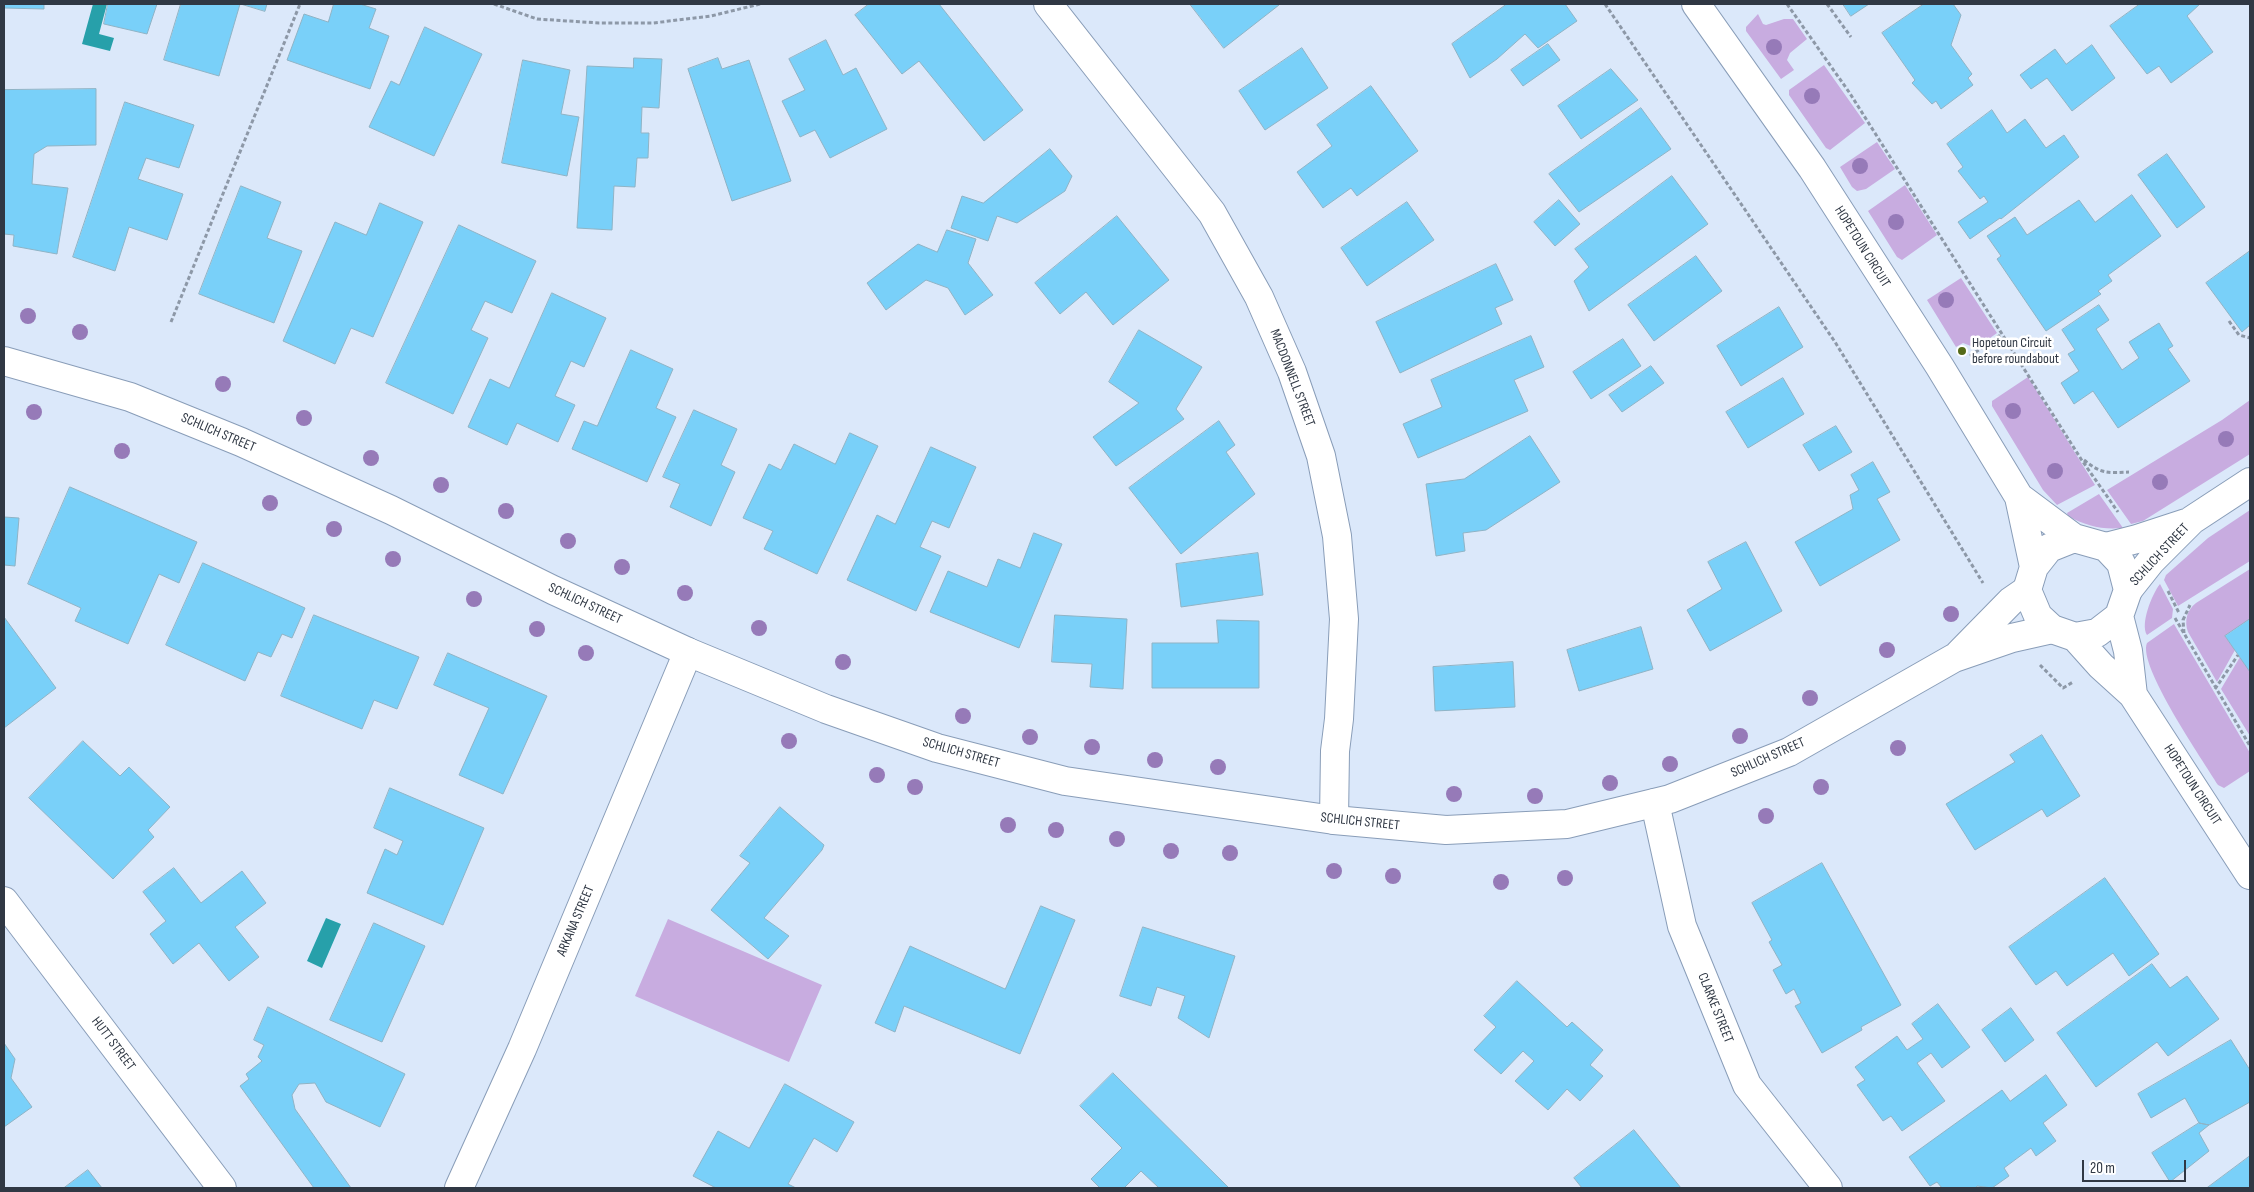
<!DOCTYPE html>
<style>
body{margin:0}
#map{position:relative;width:2254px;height:1192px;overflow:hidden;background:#dbe8fa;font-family:"Sofia Sans Condensed",sans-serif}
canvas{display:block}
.frame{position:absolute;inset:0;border:5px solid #303844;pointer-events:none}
.scale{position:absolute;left:2082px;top:1160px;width:104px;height:22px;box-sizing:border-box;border:2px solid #303844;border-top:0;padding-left:6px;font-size:15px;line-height:18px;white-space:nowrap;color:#303844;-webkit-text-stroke:4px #fff;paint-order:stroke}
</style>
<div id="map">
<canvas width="2254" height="1192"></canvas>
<div class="frame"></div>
<div class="scale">20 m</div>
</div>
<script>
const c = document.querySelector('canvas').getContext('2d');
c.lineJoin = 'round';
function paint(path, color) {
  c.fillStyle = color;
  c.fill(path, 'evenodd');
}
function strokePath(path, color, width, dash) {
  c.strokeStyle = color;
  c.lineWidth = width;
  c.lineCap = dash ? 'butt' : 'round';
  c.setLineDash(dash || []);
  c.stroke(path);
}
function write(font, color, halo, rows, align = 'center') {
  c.font = font + ' "Sofia Sans Condensed",sans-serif';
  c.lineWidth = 5;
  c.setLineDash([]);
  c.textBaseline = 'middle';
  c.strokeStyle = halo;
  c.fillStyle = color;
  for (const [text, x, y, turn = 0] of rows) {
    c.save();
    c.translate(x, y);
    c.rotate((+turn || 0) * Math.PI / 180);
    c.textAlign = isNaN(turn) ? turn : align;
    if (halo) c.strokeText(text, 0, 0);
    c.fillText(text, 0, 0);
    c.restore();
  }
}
paint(new Path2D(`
 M1758 14 1763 24 1766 25 1784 19H1793L1807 39 1790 53 1787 60 1794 70 1781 79 1746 31V27Z
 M1824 65 1865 123 1830 150 1826 148 1789 95V90Z
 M1877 142 1895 169 1866 189 1857 191 1852 187 1840 167Z
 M1905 185 1937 235 1902 260 1897 257 1868 211Z
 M1961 278 1997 333 1976 348 1963 343 1956 347 1927 300Z
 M2028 377 2095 485 2057 505 2043 490 1992 406V401Z
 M2250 400V454L2143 521 2131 524 2107 490 2222 420Z
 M2099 494 2123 528C2102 530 2086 526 2068 516L2067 513Z
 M2250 510V561L2178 606 2164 580 2166 575 2208 538Z
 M2250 569V619L2225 636 2235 650 2217 682 2188 632C2184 621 2187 610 2196 603Z
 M2160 584 2173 609 2172 618 2147 635C2140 624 2152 594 2160 584Z
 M2174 624 2250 753V771L2224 788 2218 785C2204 762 2137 665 2147 643Z
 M2240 657 2250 672V736L2221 689Z
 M668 919 822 985 789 1062 635 996Z`), '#c8ace0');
paint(new Path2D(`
 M93 4H107L99 34 114 38 110 51 82 44Z
 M326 918 341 924 322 968 307 961Z`), '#27a0aa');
const building = new Path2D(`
 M4 4H44V9L4 8Z
 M108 4H157L147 34 104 24Z
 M181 4H240L219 76 164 60Z
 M241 4H267L265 11Z
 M334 4H360L376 9 369 28 389 36 370 89 287 60 304 14 328 22Z
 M869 4H939L1023 110 984 141 919 61 902 74 855 15Z
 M1190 4H1278L1279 5 1224 48Z
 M1507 4H1565L1577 21 1538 48 1525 34 1497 59 1470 78 1452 44Z
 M1843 4H1869L1851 16Z
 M1924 4H1953L1961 15 1951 45 1972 74 1968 78 1973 85 1941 109 1936 101 1932 104 1912 83 1915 80 1882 33Z
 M2140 4H2200L2187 16 2213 52 2171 83 2159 66 2147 74 2110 26Z
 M425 27 482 54 434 156 369 127 391 81 399 85Z
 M826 40 843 75 856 68 887 129 830 158 815 130 800 137 782 101 805 90 789 59Z
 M1548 44 1560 60 1523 86 1511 70Z
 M2092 45 2115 78 2072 111 2047 78 2031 89 2020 75 2055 49 2066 64Z
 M1302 48 1328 88 1265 130 1239 91Z
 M634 58 662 59 659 108 642 107 641 133H649L648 158H637L635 187 614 186 612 230 577 228 587 66 633 68Z
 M718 58 722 69 749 60 791 181 732 201 688 69Z
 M523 60 570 70 561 114 579 117 567 176 502 163Z
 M1611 69 1638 100 1581 139 1558 106Z
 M1371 86 1418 151 1357 196 1351 188 1323 208 1297 172 1332 146 1317 125Z
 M96 89V145L47 146 34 154 32 184 68 188 57 254 13 246 14 235 4 234V90Z
 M125 102 194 125 179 168 146 158 138 179 183 194 167 240 129 227 115 271 73 257Z
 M1641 108 1671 149 1579 212 1549 174Z
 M1992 110 2007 133 2025 119 2046 148 2064 135 2079 157 2001 219 2000 218 1970 239 1958 222 1988 202 1984 196 1980 199 1958 171 1963 167 1947 144Z
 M1050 149 1072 176 1065 191 1017 223 997 216 988 241 951 228 962 196 983 203Z
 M2167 154 2205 207 2177 228 2138 175Z
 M1672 176 1708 224 1589 311 1574 281 1589 267 1575 249Z
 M241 186 281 202 267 238 302 251 274 323 199 294Z
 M2132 195 2161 236 2108 275 2112 281 2098 291 2101 294 2046 331 1997 259 2001 256 1987 236 2015 217 2027 235 2079 200 2095 222Z
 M1559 200 1580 224 1555 246 1534 222Z
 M1407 202 1434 240 1367 286 1341 248Z
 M380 203 423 222 373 337 351 328 335 364 283 341 335 222 366 235Z
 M1117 216 1169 280 1113 325 1086 292 1060 314 1035 283Z
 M459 225 536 261 512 313 485 301 471 330 488 338 453 414 386 383Z
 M947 230 976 239 968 263 993 295 965 315 948 288 926 280 886 310 867 283 918 244 937 252Z
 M2250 251V325L2242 332 2206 283Z
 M1696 256 1722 291 1654 341 1628 305Z
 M1496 264 1513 300 1495 308 1502 324 1400 373 1376 322Z
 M552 293 606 318 584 367 571 361 555 396 575 405 558 442 517 423 507 445 468 427 490 379 509 388Z
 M2099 305 2109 320 2096 329 2122 370 2139 358 2129 342 2159 323 2173 346 2168 349 2190 381 2118 428 2093 391 2074 404 2061 383 2079 371 2068 354 2075 350 2062 330Z
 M1779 307 1803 347 1741 386 1717 346Z
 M1139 330 1202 367 1176 409 1184 419 1116 466 1093 437 1139 403 1109 382Z
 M1531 336 1544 367 1514 380 1528 411 1418 458 1403 424 1442 407 1431 380Z
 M1623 339 1641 366 1591 399 1573 372Z
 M631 350 673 369 656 408 676 417 647 482 572 449 584 421 597 426Z
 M1651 366 1664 383 1622 412 1609 395Z
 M1783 378 1804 414 1748 448 1726 412Z
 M694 410 737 429 721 465 735 472 711 526 670 507 680 484 663 477Z
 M1219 421 1235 445 1226 452 1255 494 1181 554 1129 488Z
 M1836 426 1852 452 1819 471 1803 445Z
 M850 433 878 446 817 574 764 549 773 531 743 518 769 464 781 470 794 444 835 464Z
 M1530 436 1560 482 1486 530 1463 533 1465 551 1436 556 1426 484 1464 479Z
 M931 447 976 467 949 528 932 521 920 547 941 556 916 611 847 580 877 515 895 524Z
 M1873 462 1890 492 1877 499 1900 540 1820 586 1795 542 1853 509 1850 495 1859 490 1851 475Z
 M70 487 197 542 179 583 159 574 128 644 75 621 81 608 28 584Z
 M4 517 19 518 15 566 4 565Z
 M1034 533 1062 544 1019 648 930 612 948 571 987 587 998 559 1020 568Z
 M1746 542 1782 611 1710 651 1687 610 1722 589 1708 562Z
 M1258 553 1263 595 1181 607 1176 564Z
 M203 563 305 608 292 638 282 634 271 657 258 652 245 681 166 645Z
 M314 615 419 657 397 709 374 700 362 729 281 696Z
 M1055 615 1127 619 1123 689 1090 687 1092 664 1052 662Z
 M4 617 56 688 4 728Z
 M2250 619V672L2225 636Z
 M1217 620 1259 621V688H1152V643H1218Z
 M1641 627 1653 669 1579 691 1567 650Z
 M448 653 547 696 503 794 459 775 489 708 434 685Z
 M1513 662 1515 707 1435 711 1433 667Z
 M2042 735 2080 796 2047 817 2042 809 1975 850 1946 804 2015 762 2010 755Z
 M83 741 120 776 129 767 170 807 148 830 154 837 113 879 29 798Z
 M390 788 484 828 443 925 367 893 385 849 397 855 403 841 374 828Z
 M780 807 824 845 822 850 764 918 789 936 768 959 711 910 750 863 740 856Z
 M1822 863 1901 1005 1861 1027 1862 1030 1822 1053 1795 1006 1801 1003 1794 989 1786 994 1773 970 1782 965 1769 942 1772 940 1752 903Z
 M174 868 201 903 242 871 266 903 235 927 259 957 229 981 199 943 173 964 150 934 166 921 143 892Z
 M2105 878 2159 954 2129 976 2113 953 2067 986 2056 971 2036 985 2009 947Z
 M1041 906 1075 920 1020 1054 904 1006 895 1032 875 1023 910 946 1005 989Z
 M374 923 425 946 382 1042 330 1020Z
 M1143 927 1235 956 1209 1038 1178 1018 1185 996 1157 987 1151 1006 1120 996Z
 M2152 964 2170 988 2187 976 2219 1019 2168 1056 2157 1042 2096 1087 2057 1033Z
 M1517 981 1567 1027 1572 1022 1603 1050 1590 1065 1603 1076 1580 1101 1567 1089 1548 1110 1515 1081 1534 1061 1523 1051 1501 1074 1474 1050 1496 1027 1484 1016Z
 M1938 1004 1970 1047 1942 1068 1931 1053 1917 1063 1945 1101 1902 1131 1891 1116 1883 1121 1857 1085 1865 1080 1855 1067 1897 1036 1907 1050 1923 1039 1912 1024Z
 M268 1007 405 1074 380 1127 326 1102 315 1083 299 1084 292 1095 295 1109 351 1188H314L240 1086 249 1079 246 1074 262 1061 258 1057 264 1045 254 1040Z
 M2011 1008 2034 1040 2005 1062 1982 1030Z
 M2231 1040 2250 1070V1102L2209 1125 2199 1123 2185 1098 2151 1118 2138 1094Z
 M4 1043 15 1059 11 1078 32 1107 4 1127Z
 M1113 1073 1229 1188H1159L1141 1171 1124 1188H1100L1091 1179 1122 1148 1080 1106Z
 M2046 1075 2067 1105 2043 1123 2056 1141 2036 1156 2031 1148 2004 1168 2009 1176 1992 1188 1977 1186 1976 1188H1942L1937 1182 1930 1186 1909 1157 2002 1090 2010 1101Z
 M785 1084 854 1122 837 1152 814 1138 788 1184 796 1188H716L693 1176 718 1131 749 1148Z
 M2199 1123 2209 1125 2199 1133 2209 1151 2170 1182 2152 1153Z
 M1634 1130 1681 1188H1582L1574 1178Z
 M2250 1156V1188H2207Z
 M88 1170 102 1188H64Z`);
paint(building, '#79d0f9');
strokePath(building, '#8fb3c5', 1);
const minor = new Path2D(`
 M1048 4 1212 213 1259 297 1292 372 1321 456 1337 536 1344 619 1339 719 1335 751 1334 820
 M1655 803 1682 926 1747 1085 1828 1188
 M4 901 222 1188
 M459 1188 522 1049 688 652`);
const tertiary = new Path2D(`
 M4 361 130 397 241 442 391 510 553 590 688 652 826 709 937 748 1065 781 1334 820 1446 830 1567 824 1670 799 1789 752 1954 658 2012 638 2052 629
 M2106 547 2137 539 2186 523
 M2128 590 2151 561 2192 520 2250 482
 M1959 654 2011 601 2027 590`);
const secondary = new Path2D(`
 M1696 4 1812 168 1940 367 2019 497 2074 538
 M2019 497 2034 567
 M2074 538 2106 547 2121 563 2128 590 2119 616 2097 633 2075 637 2052 629 2038 616 2027 590 2034 567 2049 548Z
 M2119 616 2128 651 2133 695
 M2075 637 2101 666 2133 695 2250 875`);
strokePath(minor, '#899db8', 30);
strokePath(tertiary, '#899db8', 30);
strokePath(secondary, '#899db8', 30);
strokePath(new Path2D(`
 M494 4 537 19 599 23H653L711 16 760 4
 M1605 4 1835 342 1983 583
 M1787 4 1849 92 2081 459 2118 512
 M1827 4 1851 37
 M2229 321 2239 335 2250 338
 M171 322 300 4
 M1970 356 2002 334
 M2084 460C2101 474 2107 473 2129 472
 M2168 591 2179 613
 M2175 618 2250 746
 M2184 633 2183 620 2190 605
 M2040 665 2063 688 2073 682
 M2215 689 2238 655`), '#8d98a7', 3, [4, 2.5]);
strokePath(minor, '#fff', 28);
strokePath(tertiary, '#fff', 28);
strokePath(secondary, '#fff', 28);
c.fillStyle = '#967ab8';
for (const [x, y] of [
 [1774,47],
 [1812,96],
 [1860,166],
 [1896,222],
 [1946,300],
 [28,316],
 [80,332],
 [223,384],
 [2013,411],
 [34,412],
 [304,418],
 [2226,439],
 [122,451],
 [371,458],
 [2055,471],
 [2160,482],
 [441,485],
 [270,503],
 [506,511],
 [334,529],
 [568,541],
 [393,559],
 [622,567],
 [685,593],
 [474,599],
 [1951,614],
 [759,628],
 [537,629],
 [1887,650],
 [586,653],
 [843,662],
 [1810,698],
 [963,716],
 [1740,736],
 [1030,737],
 [789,741],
 [1092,747],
 [1898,748],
 [1155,760],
 [1670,764],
 [1218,767],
 [877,775],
 [1610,783],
 [915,787],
 [1821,787],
 [1454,794],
 [1535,796],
 [1766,816],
 [1008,825],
 [1056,830],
 [1117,839],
 [1171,851],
 [1230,853],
 [1334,871],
 [1393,876],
 [1565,878],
 [1501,882]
]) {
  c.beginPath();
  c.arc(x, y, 8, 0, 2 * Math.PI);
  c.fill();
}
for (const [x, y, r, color] of [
 [1962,351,5,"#546a19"]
]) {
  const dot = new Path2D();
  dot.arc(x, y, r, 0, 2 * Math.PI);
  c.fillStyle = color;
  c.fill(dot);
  strokePath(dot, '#fff', 2);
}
write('14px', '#303844', '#fff', [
 ["HOPETOUN CIRCUIT",1862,247,58],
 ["MACDONNELL STREET",1292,378,69],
 ["SCHLICH STREET",218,433,23],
 ["SCHLICH STREET",2160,555,-47],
 ["SCHLICH STREET",585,604,25],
 ["SCHLICH STREET",961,753,16],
 ["SCHLICH STREET",1768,758,-24],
 ["HOPETOUN CIRCUIT",2192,785,57],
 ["SCHLICH STREET",1360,822,6],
 ["ARKANA STREET",576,921,-67],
 ["CLARKE STREET",1715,1008,68],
 ["HUTT STREET",113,1044,53]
]);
write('14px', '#303844', '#fff', [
 ["Hopetoun Circuit",1972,343],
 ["before roundabout",1972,359]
], 'left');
</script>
